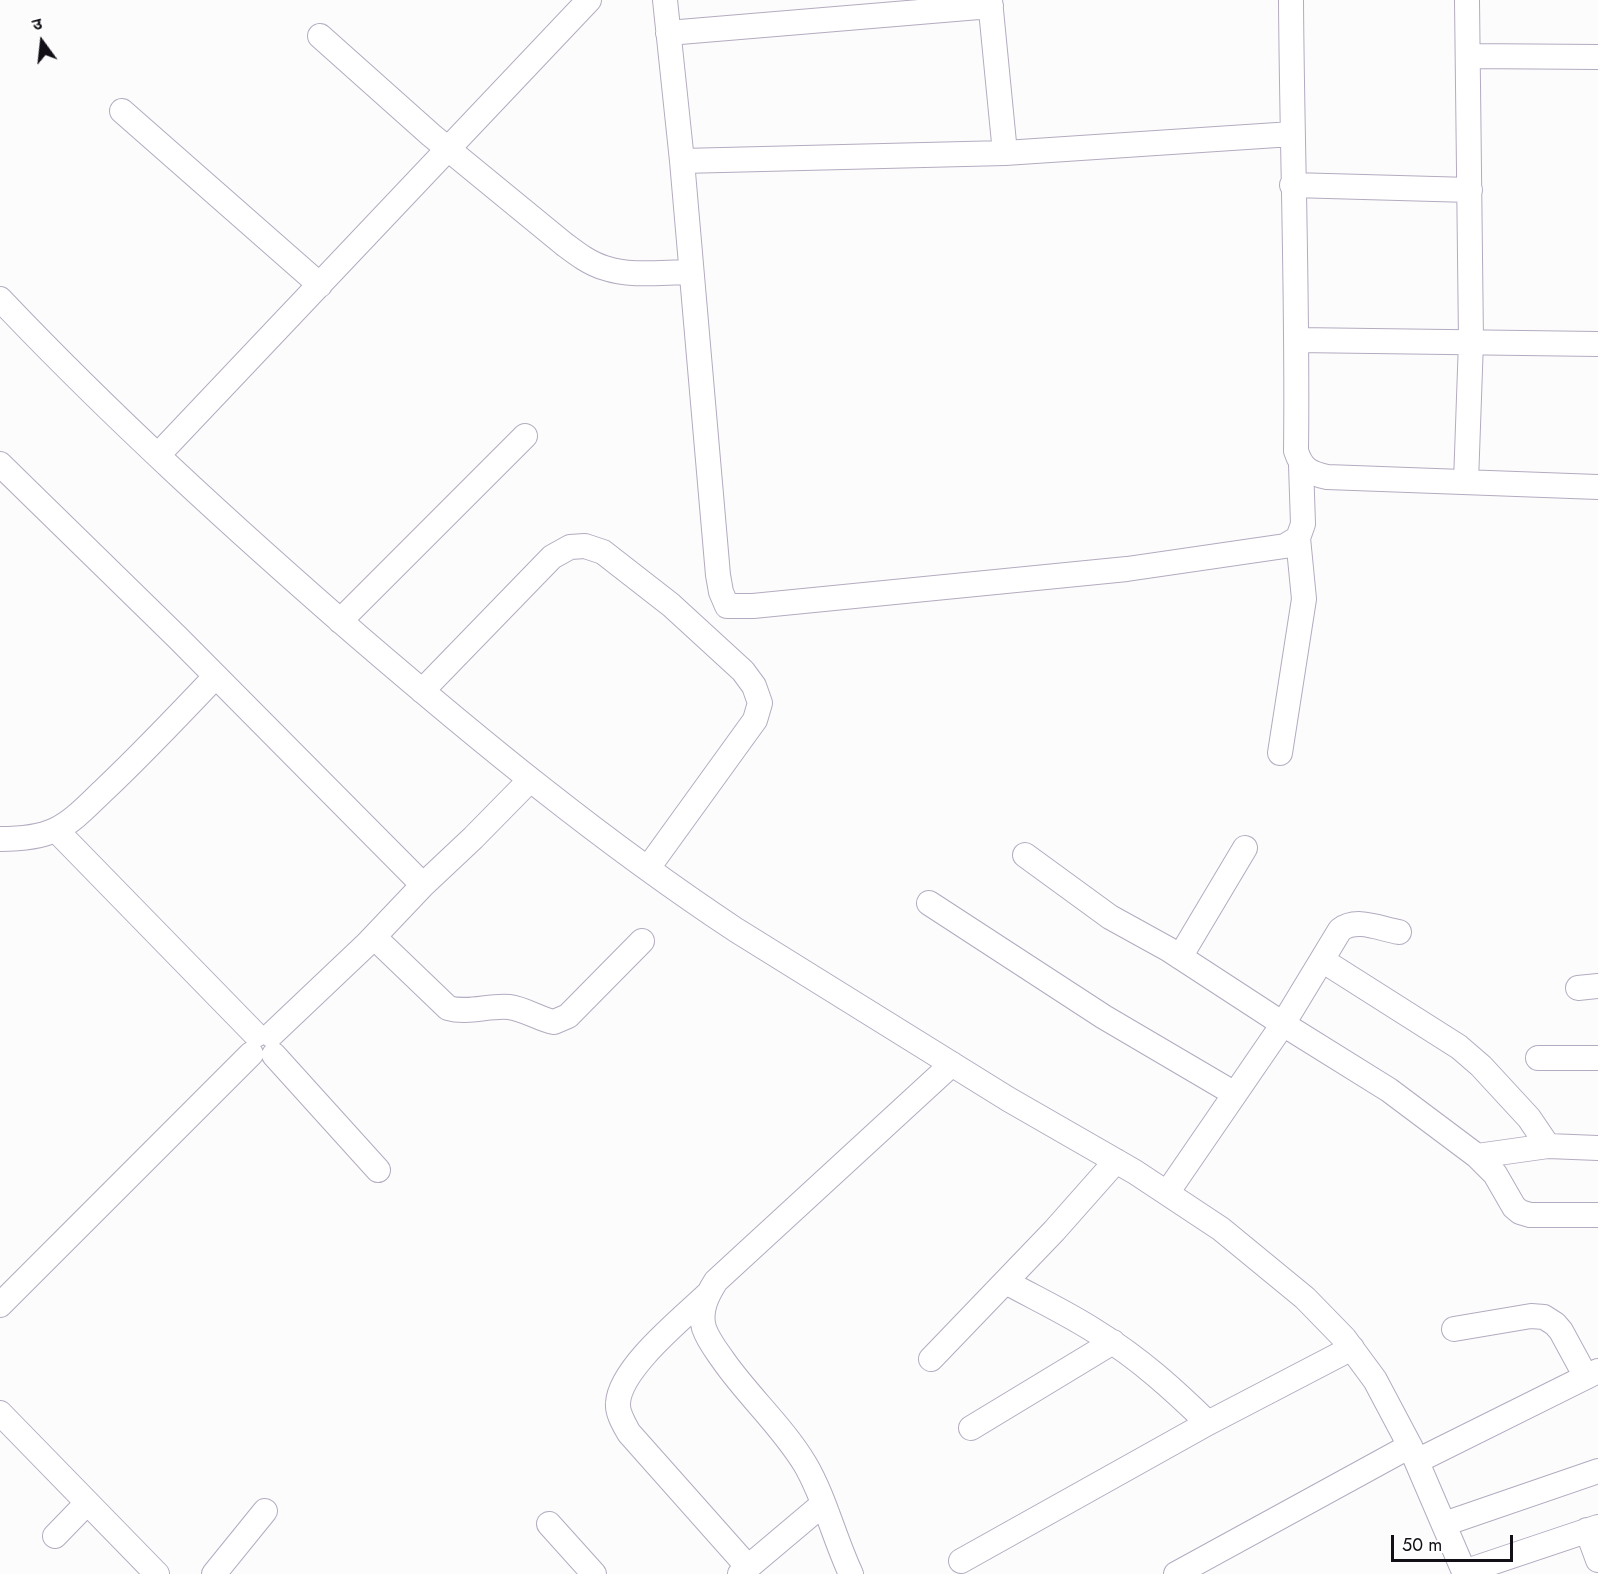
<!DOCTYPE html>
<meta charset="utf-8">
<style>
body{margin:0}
#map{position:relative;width:1598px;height:1574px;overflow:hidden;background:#fcfcfc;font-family:Jost,"Noto Sans Devanagari",sans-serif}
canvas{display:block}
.north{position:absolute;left:12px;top:12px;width:60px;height:60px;-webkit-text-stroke:4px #fff;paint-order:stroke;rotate:345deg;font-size:16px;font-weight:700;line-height:24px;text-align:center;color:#120f16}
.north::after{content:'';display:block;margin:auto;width:21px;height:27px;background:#120f16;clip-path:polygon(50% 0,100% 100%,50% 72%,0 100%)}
.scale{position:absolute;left:1391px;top:1535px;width:122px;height:27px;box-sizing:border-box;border:3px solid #120f16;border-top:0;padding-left:8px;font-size:18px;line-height:21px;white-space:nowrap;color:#120f16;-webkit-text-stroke:4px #fff;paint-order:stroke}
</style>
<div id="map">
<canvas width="1598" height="1574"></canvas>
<div class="north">उ</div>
<div class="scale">50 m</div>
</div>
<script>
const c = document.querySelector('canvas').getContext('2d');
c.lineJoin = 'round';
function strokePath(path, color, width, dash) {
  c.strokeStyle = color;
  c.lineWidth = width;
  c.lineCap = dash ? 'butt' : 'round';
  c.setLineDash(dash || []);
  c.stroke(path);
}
const minor = new Path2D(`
 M665 0 682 161 718 575 721 592 727 606H753L1127 569 1285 546 1298 538 1303 524 1301 465
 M990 0 1005 153
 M1291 0C1292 150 1298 301 1296 451 1302 469 1309 473 1327 477L1598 487
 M668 33 991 6
 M320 36 431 135 564 244C576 253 590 264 605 268 631 277 663 272 690 272
 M1468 56 1598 57
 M122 111 320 285
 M682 161 1005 153 1292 134
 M1292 185 1470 190
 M0 299C113 418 235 529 359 637 480 741 603 842 736 930L1008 1099 1135 1172 1221 1229 1305 1298 1344 1338 1375 1380 1410 1446 1465 1574
 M1297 340 1598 344
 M158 455 589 0
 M0 464 177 637 423 885
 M1466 482 1471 341 1467 0
 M340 621 525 436
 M422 691 552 557 570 547 585 546 603 552 671 605 743 671 754 686 760 703 755 720 648 868
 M1280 753 1304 599 1298 538
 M56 830 256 1035
 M0 839C18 839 38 838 55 830 73 822 90 803 105 789 143 753 179 715 215 677
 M1025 855 1110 917 1168 949 1283 1024 1389 1090 1477 1156 1495 1174 1514 1207 1520 1212 1530 1215H1598
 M929 903 1104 1017 1235 1094
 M374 937 448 1008C468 1014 489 1005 509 1007 525 1009 539 1019 554 1022L568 1016 642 941
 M1180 957 1245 848
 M1322 960 1459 1047 1481 1066 1529 1118 1548 1146
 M1578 988 1598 986
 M271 1035 367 944 423 885 473 838 530 780
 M274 1055 378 1170
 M1538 1058H1598
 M1477 1156 1548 1146 1598 1148
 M1167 1193 1283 1024 1340 930C1357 917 1380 929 1399 932
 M1006 1282C1037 1299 1069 1314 1098 1333 1139 1358 1174 1390 1208 1423
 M708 1294C683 1318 620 1368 618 1403 617 1413 624 1424 629 1433L748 1567
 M0 1305 251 1054
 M1454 1329 1531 1316 1544 1317 1555 1324 1561 1331 1586 1377
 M931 1359 1054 1231 1116 1161
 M0 1413 157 1574
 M971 1428 1113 1342
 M1417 1461 1598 1371
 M549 1524 594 1574
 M1444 1524 1598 1471
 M1587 1530 1598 1560
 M55 1536 87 1503
 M961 1561 1208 1423 1352 1348
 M1464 1572 1598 1527
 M214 1574 265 1511
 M740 1574 823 1504
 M851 1574C834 1538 825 1498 805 1464 782 1426 748 1396 723 1360 716 1350 708 1340 704 1328 699 1311 707 1295 716 1281L952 1064
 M1176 1574 1410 1446`);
strokePath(minor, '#b3abc0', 26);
strokePath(minor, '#fff', 24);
</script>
